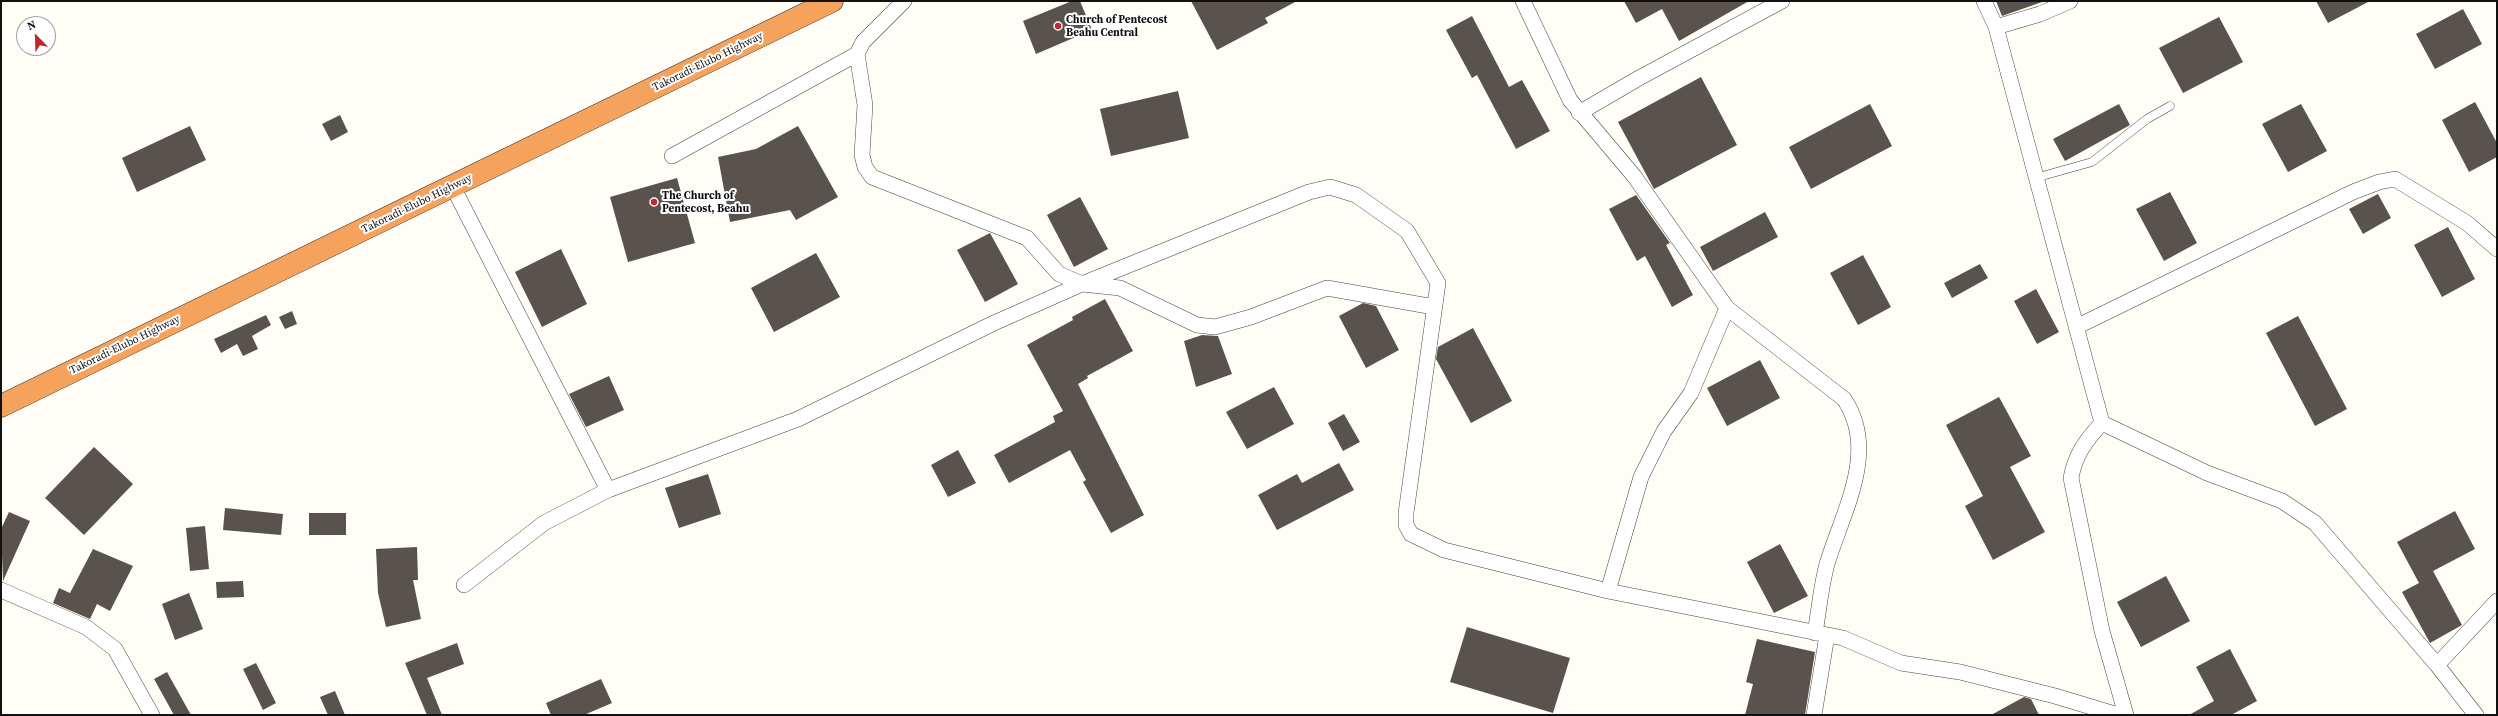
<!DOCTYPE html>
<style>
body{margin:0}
#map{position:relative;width:2498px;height:716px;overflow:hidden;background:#fffdf5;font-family:"Source Serif 4",serif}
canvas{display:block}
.frame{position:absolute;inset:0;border:2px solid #111;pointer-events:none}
.north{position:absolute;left:16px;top:16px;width:40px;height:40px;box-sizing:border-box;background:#fff;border:1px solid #a0a0a0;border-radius:50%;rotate:337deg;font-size:11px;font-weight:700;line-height:16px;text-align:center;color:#111}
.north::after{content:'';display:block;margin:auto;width:14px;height:18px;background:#c4262e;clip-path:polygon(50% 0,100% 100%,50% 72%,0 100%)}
</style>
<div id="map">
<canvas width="2498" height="716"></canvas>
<div class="frame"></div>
<div class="north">N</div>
</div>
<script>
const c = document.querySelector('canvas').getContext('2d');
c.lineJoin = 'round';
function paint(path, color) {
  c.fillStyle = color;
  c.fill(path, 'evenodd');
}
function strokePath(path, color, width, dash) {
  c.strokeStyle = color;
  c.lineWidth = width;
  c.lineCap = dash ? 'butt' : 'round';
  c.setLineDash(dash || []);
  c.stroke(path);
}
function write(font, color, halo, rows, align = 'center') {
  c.font = font + ' "Source Serif 4",serif';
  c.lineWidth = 4;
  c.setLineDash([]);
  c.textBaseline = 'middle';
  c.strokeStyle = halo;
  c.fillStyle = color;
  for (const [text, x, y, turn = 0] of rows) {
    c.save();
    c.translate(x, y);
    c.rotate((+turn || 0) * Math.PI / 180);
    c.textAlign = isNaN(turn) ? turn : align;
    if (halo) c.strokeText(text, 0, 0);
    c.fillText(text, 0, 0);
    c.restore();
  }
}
paint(new Path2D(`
 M1072 1H1080L1092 30 1036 54 1023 21Z
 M1191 1H1297L1265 18 1268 23 1217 50Z
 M1624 1H1749L1679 41 1662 9 1636 23Z
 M1996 1H2045L2002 16Z
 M2316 1H2370L2328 23Z
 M2463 9 2482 44 2435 69 2416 34Z
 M1472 16 1509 87 1522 80 1550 131 1516 149 1477 75 1472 78 1446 30Z
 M2219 17 2243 62 2183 93 2159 48Z
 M1701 77 1737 145 1654 189 1618 122Z
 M1178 91 1189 138 1111 156 1100 109Z
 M2475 102 2497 143V157L2469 172 2442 120Z
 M1870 104 1892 146 1811 189 1789 147Z
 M2119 104 2130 125 2065 161 2053 139Z
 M2301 104 2327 151 2288 172 2262 124Z
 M340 115 348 132 331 141 322 124Z
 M190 126 206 160 137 192 122 158Z
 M798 126 838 197 796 220 790 210 730 222 718 157 756 149Z
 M677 178 695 243 628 262 610 197Z
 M2170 192 2197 243 2164 261 2136 209Z
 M2378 194 2391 218 2363 234 2349 209Z
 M1636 195 1670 243 1666 245 1693 295 1672 307 1645 256 1637 261 1609 209Z
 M1080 197 1108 249 1074 267 1047 215Z
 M1765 212 1778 237 1713 271 1700 247Z
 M2448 227 2475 279 2442 297 2414 245Z
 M990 233 1018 284 985 302 957 250Z
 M561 249 587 304 542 327 515 272Z
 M816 253 840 297 774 332 751 288Z
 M1863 255 1891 307 1858 325 1830 273Z
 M1980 264 1988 278 1952 298 1944 283Z
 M2036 289 2059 332 2037 344 2014 301Z
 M1105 299 1133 351 1087 376 1088 378 1078 384 1144 515 1111 533 1083 482 1086 480 1070 450 1009 483 994 455 1055 422 1053 416 1063 411 1027 345 1073 320 1072 317Z
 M1363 303 1376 306 1399 350 1366 368 1339 316Z
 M292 311 297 324 285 329 279 317Z
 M266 315 271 325 252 336 258 349 243 356 237 344 221 353 214 339Z
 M2298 316 2347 409 2315 426 2266 333Z
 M1473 328 1512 401 1471 423 1436 359 1438 347Z
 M1202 335 1218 336 1232 374 1196 387 1184 341Z
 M1760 360 1780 398 1727 426 1707 388Z
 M609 376 624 410 586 427 569 394Z
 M1274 387 1294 424 1247 449 1226 412Z
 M1999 397 2031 456 2010 467 2045 532 1993 560 1965 506 1983 496 1946 425Z
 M1344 414 1360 442 1343 451 1328 423Z
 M94 447 133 484 84 535 45 498Z
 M958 450 976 483 948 497 931 465Z
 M1339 463 1354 490 1277 530 1258 495 1297 474 1302 483Z
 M708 474 721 514 679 528 665 488Z
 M225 508 283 514 281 535 223 530Z
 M2455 511 2475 549 2433 571 2462 625 2430 643 2402 592 2419 583 2397 542Z
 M9 512 30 521 3 581 1 529Z
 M309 513H346V535H309Z
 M205 526 209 569 190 571 186 528Z
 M1780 544 1808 596 1774 613 1747 562Z
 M417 547 418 580H413L421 619 386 627 378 593 376 549Z
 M93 549 133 566 110 611 97 604 90 619 53 603 59 588 70 593Z
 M2166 576 2190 621 2141 647 2117 602Z
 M243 581 244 597 217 598 216 582Z
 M189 593 203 629 175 640 162 604Z
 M1467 627 1570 658 1553 713 1450 682Z
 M1757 639 1815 652 1805 715H1745L1753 684 1746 682Z
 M457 643 464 664 427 678 442 715H427L405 663Z
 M2230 649 2257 701 2231 715H2189L2214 701 2196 667Z
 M256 663 276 703 263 710 243 669Z
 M167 672 191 715H174L154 679Z
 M601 679 612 703 584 715H551L546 703Z
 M335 691 345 715H328L320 697Z
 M2024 697 2031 699 2039 715H1991Z`), '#5a524d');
const lane = new Path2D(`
 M2035 178 2092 162 2147 119 2170 106`);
const street = new Path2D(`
 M904 1 863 42 857 54 865 105 862 155 865 167 872 177 1027 238 1059 274 1082 284 1120 288 1197 325 1215 327 1251 317 1327 288 1434 307
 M1523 1 1570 100 1634 176 1727 308 1844 399C1879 451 1843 511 1827 564 1821 586 1819 610 1815 633
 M1984 1 1996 27 2102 423 2207 473 2282 501 2315 523 2437 665 2476 715
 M1996 27 2040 14 2070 1
 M1579 113 1639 78 1782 1
 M672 156 857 54
 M453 187 608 490
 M2076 327 2353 192 2379 182 2395 179 2467 223 2497 249
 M2102 423C2086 440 2075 455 2071 478L2102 631 2126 715
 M464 585 544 523 608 490 798 419 994 323 1082 284 1309 192 1330 187 1356 195 1407 231 1438 283 1406 513V525L1411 534 1444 550 1608 591 1843 638 1901 663 1960 672 2055 696 2118 715
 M1 590 86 627 115 649 152 715
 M1608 591 1641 477 1664 431 1691 393 1727 308
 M2437 665 2497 601
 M1814 715 1827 635`);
const highway = new Path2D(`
 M1 406 832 1`);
strokePath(lane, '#444', 9);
strokePath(street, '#444', 16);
strokePath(highway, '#222', 23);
strokePath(lane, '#fff', 8);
strokePath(street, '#fff', 15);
strokePath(highway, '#f5a25d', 22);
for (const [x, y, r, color] of [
 [1058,26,4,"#c4262e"],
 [654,202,4,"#c4262e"]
]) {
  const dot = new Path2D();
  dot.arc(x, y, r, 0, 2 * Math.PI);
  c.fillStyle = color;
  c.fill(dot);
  strokePath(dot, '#fff', 1.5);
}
write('bold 11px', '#111', '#fff', [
 ["Church of Pentecost",1066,20],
 ["Beahu Central",1066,33],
 ["The Church of",662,196],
 ["Pentecost, Beahu",662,209]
], 'left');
write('11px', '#111', '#fff', [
 ["Takoradi-Elubo Highway",708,62,-26],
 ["Takoradi-Elubo Highway",417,204,-26],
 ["Takoradi-Elubo Highway",125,345,-26]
]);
</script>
